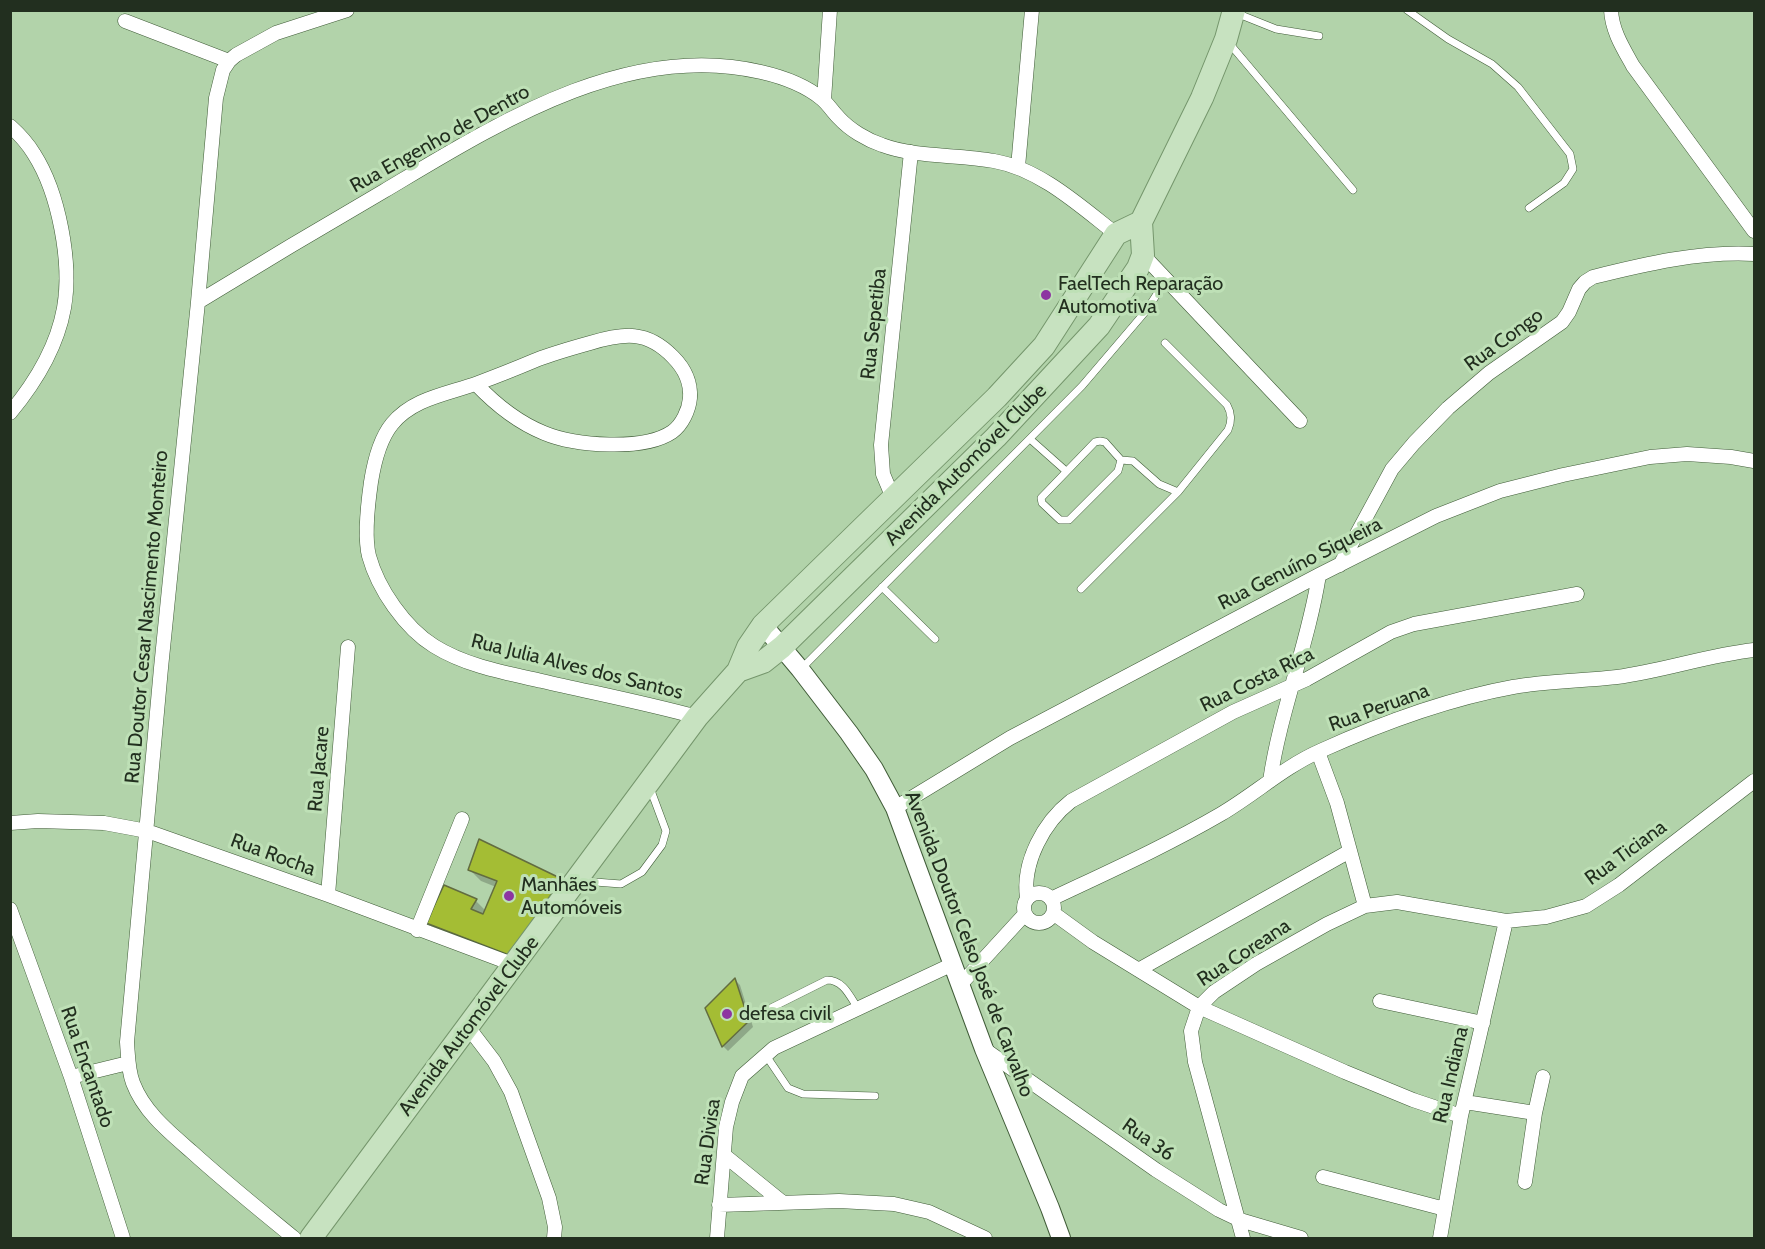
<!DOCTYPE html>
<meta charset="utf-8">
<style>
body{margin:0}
#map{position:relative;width:1765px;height:1249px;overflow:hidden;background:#b2d3aa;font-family:Cabin,sans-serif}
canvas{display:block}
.frame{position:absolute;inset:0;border:12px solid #222f1f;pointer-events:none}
</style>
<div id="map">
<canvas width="1765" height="1249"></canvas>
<div class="frame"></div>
</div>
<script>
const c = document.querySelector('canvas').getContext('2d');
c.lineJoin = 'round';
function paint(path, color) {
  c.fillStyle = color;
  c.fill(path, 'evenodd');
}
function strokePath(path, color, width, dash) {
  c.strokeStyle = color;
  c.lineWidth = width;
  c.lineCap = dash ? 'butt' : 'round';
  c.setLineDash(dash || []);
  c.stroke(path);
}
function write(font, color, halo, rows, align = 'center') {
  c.font = font + ' Cabin,sans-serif';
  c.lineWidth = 6;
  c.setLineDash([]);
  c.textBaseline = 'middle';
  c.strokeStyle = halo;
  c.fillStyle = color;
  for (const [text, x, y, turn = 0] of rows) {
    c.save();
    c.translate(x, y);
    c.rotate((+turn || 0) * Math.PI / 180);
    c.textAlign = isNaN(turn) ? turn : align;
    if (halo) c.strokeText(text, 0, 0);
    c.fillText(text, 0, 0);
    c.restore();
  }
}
paint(new Path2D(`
 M480 841 561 880 573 892 521 966 440 935 428 923 476 901 486 911 496 887 481 881 469 869Z
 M735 980 740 985 753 1027 728 1051 723 1046Z`), '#0003');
const building = new Path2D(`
 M479 839 562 879 509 955 426 923 444 885 477 899 471 909 483 914 497 881 468 870Z
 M735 978 749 1021 722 1047 705 1008Z`);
paint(building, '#a4bd34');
strokePath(building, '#626c40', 1.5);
const service = new Path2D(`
 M1407 10 1448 39 1492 64 1518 87 1570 154 1573 169 1564 183 1529 208
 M1236 13 1276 29 1319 36
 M1229 43 1353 190
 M1030 439 1066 471
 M1100 441 1105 442 1121 460 1118 471 1069 520H1060L1042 503 1041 498 1095 442Z
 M1121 460 1133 461 1159 484 1178 492 1228 430C1232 421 1232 414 1227 405L1165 343
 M882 587 935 639
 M1081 589 1178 492
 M801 669 1082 386 1146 311 1166 280
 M582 881 621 884 642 872 662 845 666 831 650 788
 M759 1014 827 980C844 980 850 997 859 1010
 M765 1054 788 1088 803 1094 875 1096`);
const minor = new Path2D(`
 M1611 10C1612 31 1623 48 1633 66L1754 231
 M125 21 229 61
 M824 100 830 10
 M10 126C19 134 28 144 34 154 59 193 72 263 64 308 57 347 35 383 10 413
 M1018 167 1032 10
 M1143 255 1300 421
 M198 302C260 264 322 227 384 191 495 125 627 40 761 72 783 77 805 85 822 99 828 104 833 112 839 118 850 130 867 140 882 145 917 158 957 154 994 161 1040 169 1080 206 1116 234
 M476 384C496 405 517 422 544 433 575 446 644 451 672 432 682 425 689 410 690 398 691 382 684 368 673 357 647 330 624 333 590 343 572 348 554 353 536 360 517 368 497 376 478 383 448 394 413 398 392 424 379 440 374 463 371 482 368 503 364 536 369 556 378 589 405 628 434 646 466 666 506 673 542 681 594 693 646 703 697 717
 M893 498 883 474 881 445 911 152
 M1340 565 1392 469 1414 443 1448 408 1489 373 1562 322 1569 312 1579 289 1585 282 1593 277C1645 264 1700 251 1754 254
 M1318 752 1337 803 1365 906
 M1270 781C1280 711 1308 645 1319 575
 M895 808 1010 738 1319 575 1436 516 1500 491 1563 475 1650 457 1687 454 1731 457 1754 461
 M10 823 38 821 104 823 147 831 328 895 515 965
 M1024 908a15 15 0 1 1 30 0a15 15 0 1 1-30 0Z
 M328 895 348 647
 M1027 898C1022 862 1044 822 1071 801L1233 712 1307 679 1391 632 1414 624 1577 594
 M1051 899C1108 872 1166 846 1221 814 1255 794 1284 767 1320 751 1382 723 1447 699 1513 687 1547 681 1583 681 1617 677 1663 671 1708 655 1754 650
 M10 909 71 1077 123 1238
 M1053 913 1093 942 1199 1007 1345 1072 1413 1100 1461 1116
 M417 930 462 819
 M1140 969 1350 851
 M960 985 1025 914
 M1380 1001 1483 1023
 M468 1027 494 1061 511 1092 549 1198 555 1227 554 1238
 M984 1049 1156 1170 1219 1210 1240 1220 1301 1238
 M71 1077 128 1063
 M1465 1102 1535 1113
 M724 1155 782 1202
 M1323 1177 1445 1209
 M1525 1182 1535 1113 1543 1077
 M719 1205 839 1201 894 1204 929 1212 985 1238
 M294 1238C260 1210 225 1182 192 1152 169 1132 144 1112 133 1083 128 1070 128 1056 127 1042L161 668 198 302 216 98 223 70 229 61 236 55 276 33 347 10
 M717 1238 726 1127 732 1102 742 1076 774 1048 953 964
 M1243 1238 1195 1062 1191 1031 1199 1007 1214 992 1256 964 1327 924 1365 906 1397 902 1506 921 1546 917 1586 906 1619 885 1754 781
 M1440 1238 1461 1116 1506 921`);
const tertiary = new Path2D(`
 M763 625 800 669 849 733 874 769 895 808 984 1049 1050 1208 1061 1238`);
const primary = new Path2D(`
 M738 671 763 662 782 647 996 437 1099 326 1138 268 1143 255 1141 222 1202 98 1226 39 1234 10
 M311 1238 697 717 738 671 748 647 763 625 997 397 1044 346 1116 234 1141 222`);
strokePath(service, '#405c38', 8);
strokePath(minor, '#405c38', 15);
strokePath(tertiary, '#405c38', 20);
strokePath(primary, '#75966c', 24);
strokePath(service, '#fff', 7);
strokePath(minor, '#fff', 14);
strokePath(tertiary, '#fff', 18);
strokePath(primary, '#c7e2c0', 22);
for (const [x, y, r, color] of [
 [1046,295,6,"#8d35a1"],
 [509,896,6,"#8d35a1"],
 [727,1014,6,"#8d35a1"]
]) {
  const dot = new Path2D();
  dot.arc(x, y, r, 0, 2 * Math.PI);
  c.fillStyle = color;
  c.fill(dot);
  strokePath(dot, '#bee0b6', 2);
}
write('20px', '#222f1f', '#bee0b6', [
 ["Rua Engenho de Dentro",440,139,-29],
 ["Rua Sepetiba",874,324,-84],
 ["Rua Congo",1504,340,-36],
 ["Avenida Automóvel Clube",966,465,-45],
 ["Rua Genuíno Siqueira",1300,564,-27],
 ["Rua Doutor Cesar Nascimento Monteiro",147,617,-85],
 ["Rua Julia Alves dos Santos",577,667,14],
 ["Rua Costa Rica",1257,680,-26],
 ["Rua Peruana",1379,708,-20],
 ["Rua Jacare",319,769,-85],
 ["Rua Ticiana",1626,853,-36],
 ["Rua Rocha",273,855,20],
 ["Avenida Doutor Celso José de Carvalho",969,944,69],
 ["Rua Coreana",1244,953,-33],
 ["Avenida Automóvel Clube",469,1026,-53],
 ["Rua Encantado",87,1067,71],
 ["Rua Indiana",1451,1075,-77],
 ["Rua 36",1148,1140,35],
 ["Rua Divisa",708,1142,-82]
]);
write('20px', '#222f1f', '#bee0b6', [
 ["FaelTech Reparação",1058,284],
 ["Automotiva",1058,307],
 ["Manhães",521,885],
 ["Automóveis",521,908],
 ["defesa civil",739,1014]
], 'left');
</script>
